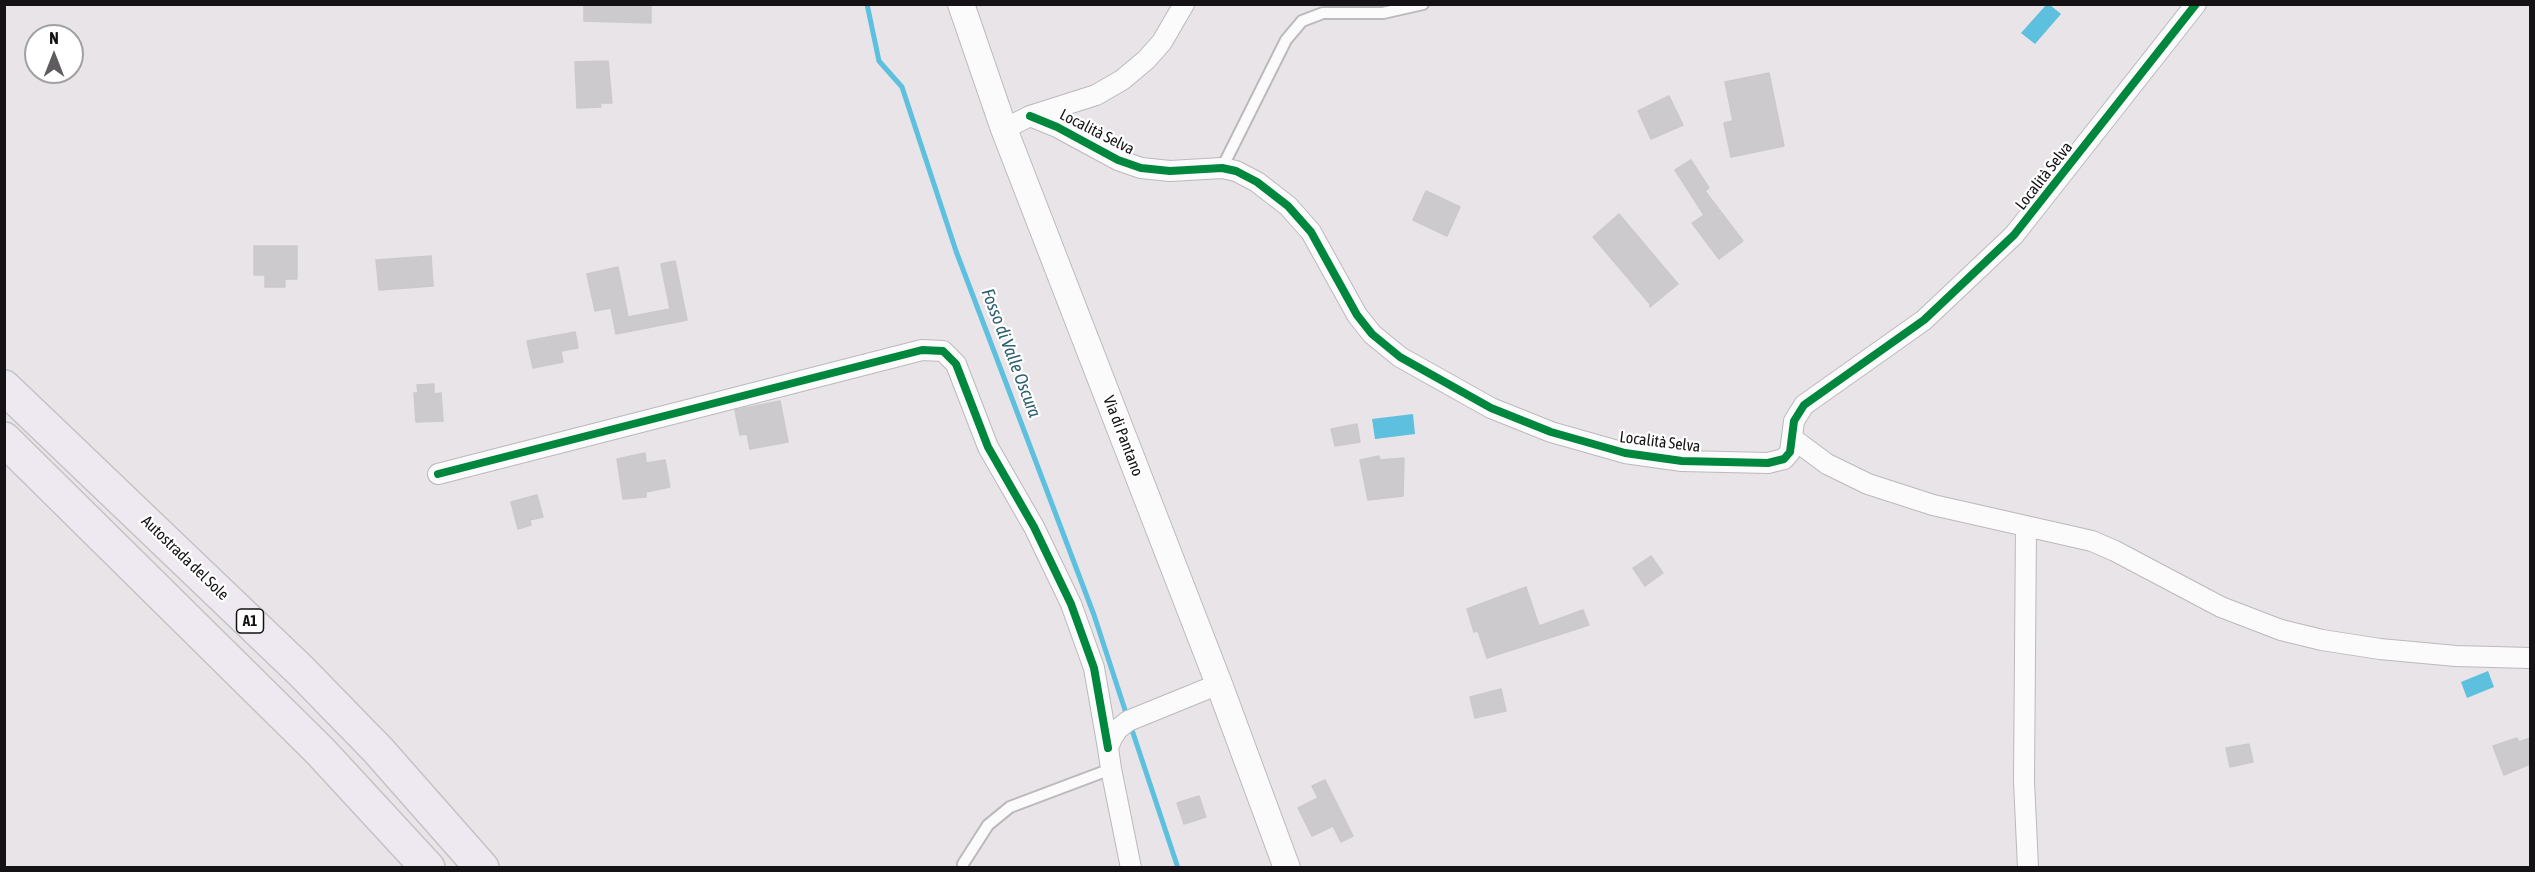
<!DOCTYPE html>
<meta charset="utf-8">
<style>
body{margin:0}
#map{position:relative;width:2535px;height:872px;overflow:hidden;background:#e8e4e8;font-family:"Asap Condensed",sans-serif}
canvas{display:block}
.frame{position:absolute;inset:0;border:6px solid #141214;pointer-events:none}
.north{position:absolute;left:24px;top:24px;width:60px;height:60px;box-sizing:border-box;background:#fff;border:2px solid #a1a0a1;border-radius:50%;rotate:0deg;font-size:16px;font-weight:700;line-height:24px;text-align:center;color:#141214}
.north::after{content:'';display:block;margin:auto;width:21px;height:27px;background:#5e5c5e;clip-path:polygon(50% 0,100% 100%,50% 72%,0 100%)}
</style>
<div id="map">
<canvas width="2535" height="872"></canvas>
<div class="frame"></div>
<div class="north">N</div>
</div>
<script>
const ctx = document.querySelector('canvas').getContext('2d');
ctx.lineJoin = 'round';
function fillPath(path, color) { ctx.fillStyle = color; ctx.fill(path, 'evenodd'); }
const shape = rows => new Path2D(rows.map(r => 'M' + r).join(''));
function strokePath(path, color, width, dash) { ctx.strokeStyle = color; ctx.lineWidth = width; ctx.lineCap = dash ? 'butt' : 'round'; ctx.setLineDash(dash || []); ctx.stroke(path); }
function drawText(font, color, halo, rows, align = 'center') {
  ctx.font = font + ' "Asap Condensed",sans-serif'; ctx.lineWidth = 4.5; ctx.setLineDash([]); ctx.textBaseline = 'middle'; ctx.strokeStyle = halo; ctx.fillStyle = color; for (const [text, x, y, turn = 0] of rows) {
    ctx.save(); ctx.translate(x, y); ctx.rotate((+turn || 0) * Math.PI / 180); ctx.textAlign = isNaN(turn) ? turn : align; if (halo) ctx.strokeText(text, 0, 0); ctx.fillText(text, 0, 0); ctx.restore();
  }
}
fillPath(shape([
 [2046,5,2050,5,2061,14,2035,44,2021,33],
 [1413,414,1415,434,1375,439,1372,419],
 [2488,671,2494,687,2467,698,2461,682]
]), '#5cc0de');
strokePath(shape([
 [867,4,879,61,902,87,956,251,1094,615,1127,716],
 [1130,724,1178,868]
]), '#5cc0de', 5);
const building = shape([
 [584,4,651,4,651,23,584,21,584,4],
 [608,61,612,103,600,103,601,107,577,108,575,62,608,61],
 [1769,73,1784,146,1731,157,1724,123,1733,121,1725,82,1769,73],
 [1669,96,1683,125,1651,139,1638,111,1669,96],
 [1691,160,1709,188,1705,191,1743,241,1719,259,1692,223,1704,215,1675,170,1691,160],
 [1426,191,1460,207,1447,236,1413,220,1426,191],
 [1619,214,1678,284,1650,307,1650,304,1593,237,1619,214],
 [254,246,297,246,297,279,285,279,285,287,265,287,265,275,254,275,254,246],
 [431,256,433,286,379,290,376,260,431,256],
 [675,261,687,320,616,334,611,308,595,311,587,274,618,267,628,317,670,309,661,264,675,261],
 [575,332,578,348,561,351,563,362,533,368,527,341,575,332],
 [434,384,434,394,441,393,443,421,416,422,414,393,418,393,417,385,434,384],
 [780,401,788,442,750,449,747,434,740,435,735,410,780,401],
 [1357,424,1360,442,1335,446,1331,429,1357,424],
 [645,453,646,463,665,460,670,487,646,492,646,497,623,499,617,459,645,453],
 [1379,456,1380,460,1404,458,1403,496,1368,500,1360,460,1379,456],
 [537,495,543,517,530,520,531,525,518,529,511,502,537,495],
 [1651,556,1663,573,1645,586,1633,568,1651,556],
 [1526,587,1539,626,1583,610,1589,625,1487,658,1478,631,1474,632,1467,609,1526,587],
 [1501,689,1506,711,1475,718,1470,697,1501,689],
 [2517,738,2519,742,2530,738,2530,764,2504,775,2493,746,2517,738],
 [2249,744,2253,762,2230,767,2226,748,2249,744],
 [1325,780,1353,836,1341,842,1333,826,1312,836,1298,808,1318,798,1312,786,1325,780],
 [1199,796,1206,817,1184,824,1177,803,1199,796]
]);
fillPath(building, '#cdcacd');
strokePath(building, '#ccc9cc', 1.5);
const service = shape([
 [1222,168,1286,40,1302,21,1323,13,1383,13,1423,4],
 [963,864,988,825,1010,807,1111,769]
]);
const minor = shape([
 [1030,116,1057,127,1118,160,1141,168,1170,171,1222,168,1236,171,1257,182,1288,206,1311,232,1357,315,1372,334,1400,357,1491,408,1551,432,1625,453,1682,461,1768,463,1784,459,1790,452,1794,421,1804,405,1924,320,2014,235,2196,4],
 [1004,129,1030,116,1096,95,1122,80,1146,60,1162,42,1184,4],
 [1792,438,1827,464,1868,484,1933,505,2092,541,2115,551,2221,607,2281,630,2322,640,2380,649,2456,656,2530,658],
 [438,474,922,350,943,351,956,364,988,447,1034,527,1071,604,1094,668,1108,748],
 [2026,526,2024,781,2028,868],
 [1131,868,1111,769,1108,748,1112,738,1118,729,1128,721,1219,684]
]);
const tertiary = shape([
 [961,4,1004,129,1219,684,1287,868]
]);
const motorway = shape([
 [4,387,301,671,378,750,482,868],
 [4,439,320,751,428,868]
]);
strokePath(service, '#bbb9bc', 14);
strokePath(minor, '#bbb9bc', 22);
strokePath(tertiary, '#bbb9bc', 28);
strokePath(motorway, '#c4c2c4', 36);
strokePath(service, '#fcfbfc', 10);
strokePath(minor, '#fcfbfc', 20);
strokePath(tertiary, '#fcfbfc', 26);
strokePath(motorway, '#eee9f1', 33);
strokePath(shape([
 [1030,116,1057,127,1118,160,1141,168,1170,171,1222,168,1236,171,1257,182,1288,206,1311,232,1357,315,1372,334,1400,357,1491,408,1551,432,1625,453,1682,461,1768,463,1784,459,1790,452,1794,421,1804,405,1924,320,2014,235,2196,4],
 [438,474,922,350,943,351,956,364,988,447,1034,527,1071,604,1094,668,1108,748]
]), '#00873e', 8);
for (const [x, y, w] of [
 [250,621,27]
]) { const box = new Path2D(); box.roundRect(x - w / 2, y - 12, w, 24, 4.5); ctx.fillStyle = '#fff'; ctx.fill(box); strokePath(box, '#141214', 1.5); }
drawText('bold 15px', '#141214', null, [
 ["A1",250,621]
]);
drawText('16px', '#141214', '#fff', [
 ["Località Selva",1097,132,27],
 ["Località Selva",2044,176,-52],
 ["Via di Pantano",1123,436,69],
 ["Località Selva",1660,442,7],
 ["Autostrada del Sole",185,558,44]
]);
drawText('italic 18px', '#2b5f71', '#fff', [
 ["Fosso di Valle Oscura",1011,353,69]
]);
</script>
